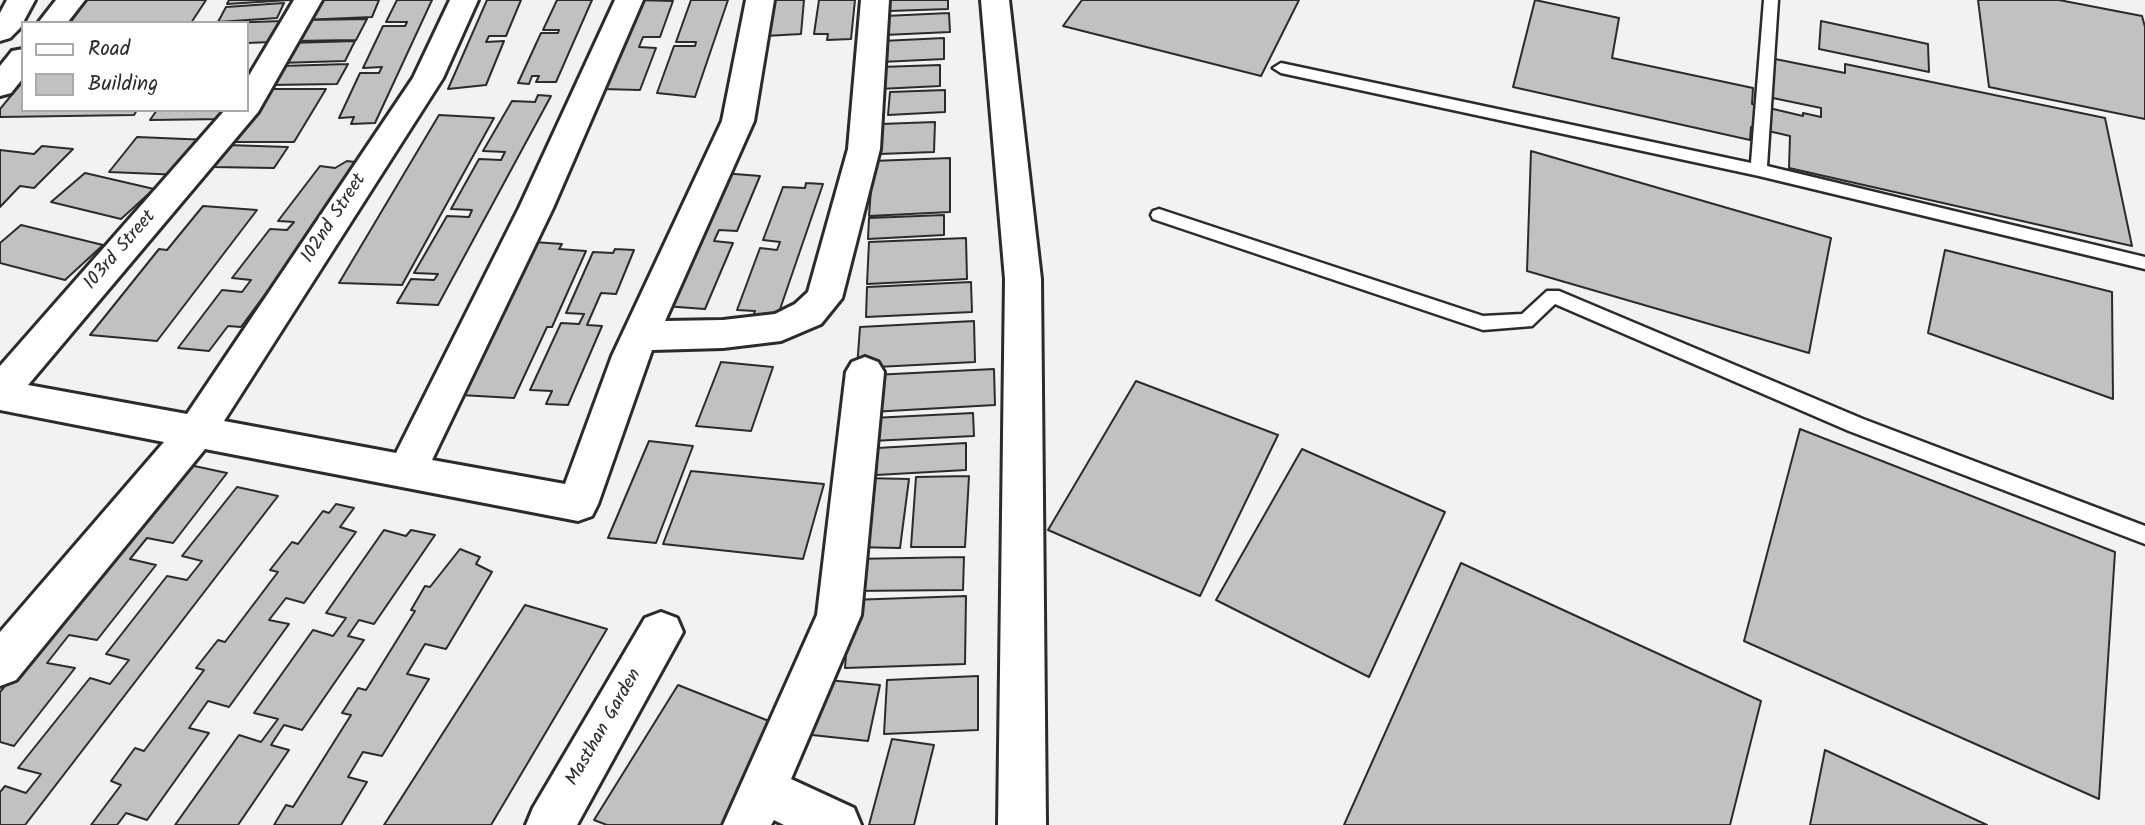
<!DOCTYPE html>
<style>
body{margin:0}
#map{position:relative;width:2145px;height:825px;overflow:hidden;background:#f2f2f2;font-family:Kalam,sans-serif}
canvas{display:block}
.legend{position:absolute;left:21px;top:21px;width:228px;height:91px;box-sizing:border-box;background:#fff;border:2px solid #aaa;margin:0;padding:9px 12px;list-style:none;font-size:21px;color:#2b2b2b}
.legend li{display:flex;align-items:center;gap:14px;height:35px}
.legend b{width:35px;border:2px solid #aaa}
</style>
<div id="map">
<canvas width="2145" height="825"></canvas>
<ul class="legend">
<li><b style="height:9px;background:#fff"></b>Road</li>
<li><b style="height:19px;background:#c1c1c1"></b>Building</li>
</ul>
</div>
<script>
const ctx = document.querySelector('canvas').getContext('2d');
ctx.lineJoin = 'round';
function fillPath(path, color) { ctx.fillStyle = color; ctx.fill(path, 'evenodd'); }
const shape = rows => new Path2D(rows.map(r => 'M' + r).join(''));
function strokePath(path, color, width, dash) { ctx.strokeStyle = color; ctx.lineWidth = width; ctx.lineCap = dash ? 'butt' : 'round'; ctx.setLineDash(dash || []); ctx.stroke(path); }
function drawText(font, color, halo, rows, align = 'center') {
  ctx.font = font + ' Kalam,sans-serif'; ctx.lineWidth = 5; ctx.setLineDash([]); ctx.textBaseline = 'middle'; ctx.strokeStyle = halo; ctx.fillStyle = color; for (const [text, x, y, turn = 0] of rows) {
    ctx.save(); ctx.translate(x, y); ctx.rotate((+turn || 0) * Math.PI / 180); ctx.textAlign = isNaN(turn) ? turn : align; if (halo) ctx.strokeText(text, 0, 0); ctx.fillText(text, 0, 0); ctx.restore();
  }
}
const building = shape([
 [87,0,206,0,191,23,70,23,87,0],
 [229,0,290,0,227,4,229,0],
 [312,0,379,0,372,17,302,20,312,0],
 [397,0,432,0,375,123,351,124,354,117,339,118,360,73,379,73,382,67,363,68,383,26,405,26,407,22,386,22,397,0],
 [487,0,521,0,506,36,489,36,486,42,504,41,486,85,448,89,487,0],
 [557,0,592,0,556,82,536,82,539,76,532,76,529,84,518,83,541,33,558,33,559,30,543,30,557,0],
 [636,0,673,1,660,37,643,37,639,47,656,48,640,90,601,89,636,0],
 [691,0,728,0,695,97,657,93,674,46,695,46,696,42,676,42,691,0],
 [770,0,804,0,801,34,765,36,770,0],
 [819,0,855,0,851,39,827,40,828,34,814,34,819,0],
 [889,0,948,0,948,9,889,11,889,0],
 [1082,0,1299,0,1261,76,1063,26,1082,0],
 [1535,0,1619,18,1612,58,1753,88,1752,104,1803,116,1803,113,1821,117,1821,108,1768,97,1770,58,1845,73,1845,64,2105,118,2132,246,1789,168,1790,136,1751,127,1750,140,1513,87,1535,0],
 [1978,0,2059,0,2142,16,2145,27,2145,119,1989,87,1978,0],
 [284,3,277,18,218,22,226,7,284,3],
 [949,13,950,32,884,35,885,16,949,13],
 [367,19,356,40,293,41,304,20,367,19],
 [283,21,271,42,247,43,247,23,223,23,283,21],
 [1821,21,1928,44,1929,72,1819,49,1821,21],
 [944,38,944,59,881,62,882,41,944,38],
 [355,41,345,61,279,63,290,43,355,41],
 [348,64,337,84,269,85,281,66,348,64],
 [940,65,940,86,879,89,880,67,940,65],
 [23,81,23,110,137,110,134,115,0,117,0,109,23,81],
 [264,89,326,89,294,142,229,142,264,89],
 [945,90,945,112,888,115,890,92,945,90],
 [538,95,551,96,438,305,397,303,411,279,434,280,438,274,414,273,447,216,469,217,472,210,451,209,479,159,501,160,505,152,483,151,512,101,535,102,538,95],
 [157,110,229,110,224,119,150,120,157,110],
 [439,115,494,118,402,285,339,283,439,115],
 [935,122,934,152,879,154,881,124,935,122],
 [137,137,209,140,182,175,109,172,137,137],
 [227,145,288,147,274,168,212,167,227,145],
 [42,146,73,149,34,188,20,186,0,207,0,150,34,154,42,146],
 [1531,151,1831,238,1809,353,1527,271,1531,151],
 [950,158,950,212,869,216,873,161,950,158],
 [347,161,362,163,241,327,228,326,209,351,178,348,222,290,242,292,251,280,232,278,270,229,287,230,294,222,278,221,320,166,335,168,347,161],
 [85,173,154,189,121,219,51,202,85,173],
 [722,173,760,176,737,231,719,230,714,241,733,243,705,309,664,306,722,173],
 [806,183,823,184,777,318,753,316,755,311,737,310,760,248,777,250,780,242,763,240,783,187,805,188,806,183],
 [203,206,257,210,157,341,90,335,159,249,167,250,203,206],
 [944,215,944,235,868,239,869,218,944,215],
 [21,225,103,245,65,280,0,263,0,243,21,225],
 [966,238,967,279,867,284,869,242,966,238],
 [534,242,562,244,559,249,586,251,552,327,547,327,514,398,460,395,534,242],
 [615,249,634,250,616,294,601,293,587,325,602,326,568,405,546,404,552,391,530,390,561,323,579,324,584,314,566,313,593,252,613,253,615,249],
 [1945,250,2112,292,2113,399,1928,333,1945,250],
 [971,282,972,312,866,317,867,287,971,282],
 [974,321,975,362,857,368,860,327,974,321],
 [721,362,773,367,751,431,696,426,721,362],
 [994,369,995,405,871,412,873,375,994,369],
 [1136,381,1278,435,1200,596,1048,530,1136,381],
 [973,413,974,436,871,441,872,418,973,413],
 [1800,429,2115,552,2099,799,1744,641,1800,429],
 [649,441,693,446,656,543,608,538,649,441],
 [966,443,966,470,876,475,877,448,966,443],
 [1302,449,1445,512,1369,677,1216,600,1302,449],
 [185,464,227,473,173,543,147,538,130,559,156,565,97,640,69,635,47,663,75,668,14,746,0,742,0,692,185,464],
 [691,471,824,484,803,559,663,544,691,471],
 [969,476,965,547,911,547,916,477,969,476],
 [863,478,909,479,900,548,853,547,863,478],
 [237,487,278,496,25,825,0,825,0,792,5,786,26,793,41,774,18,768,90,678,110,684,129,660,106,654,167,576,187,580,202,561,182,556,237,487],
 [336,504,354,508,340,527,356,532,304,603,286,598,269,620,289,624,229,707,208,701,189,728,209,733,147,820,126,813,117,825,91,825,121,785,111,781,135,748,144,751,204,670,196,668,218,640,225,642,278,572,270,570,292,542,298,544,323,511,329,513,336,504],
 [384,530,406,536,411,530,435,535,374,624,359,620,348,636,364,640,302,730,284,725,271,745,289,750,238,825,175,825,239,735,261,742,278,719,254,713,313,630,333,636,346,618,326,613,384,530],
 [460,549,480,557,476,564,492,572,446,649,425,644,407,674,429,679,382,756,363,752,348,777,367,782,341,825,274,825,286,805,293,807,351,715,342,713,358,688,366,690,415,611,411,610,425,586,430,587,460,549],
 [964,557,963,590,848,591,852,559,964,557],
 [1461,563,1761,701,1730,825,1344,825,1461,563],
 [966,596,965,664,845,668,850,600,966,596],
 [525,605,607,629,491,825,384,825,525,605],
 [978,676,978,730,884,734,887,680,978,676],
 [817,679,880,685,868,741,803,734,817,679],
 [678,685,779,725,724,825,607,825,594,820,678,685],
 [892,739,934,745,914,825,869,825,892,739],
 [1825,750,1987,825,1810,825,1825,750]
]);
fillPath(building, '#c1c1c1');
strokePath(building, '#2b2b2b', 2);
const service = shape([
 [1764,0,1778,0,1767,166,2145,257,2145,269,1759,176,1281,73,1273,68,1281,63,1751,163,1764,0],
 [1159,209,1483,316,1522,314,1547,291,1559,291,1863,419,2145,526,2145,544,1849,431,1555,304,1532,326,1483,330,1153,219,1151,215,1153,211,1159,209]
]);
const minor = shape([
 [294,0,322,0,258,112,28,385,187,414,413,78,450,0,478,0,443,78,224,421,396,453,519,208,615,0,643,0,553,208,432,460,565,484,612,356,722,121,746,0,774,0,754,121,665,321,723,320,775,314,795,304,808,292,848,149,861,0,889,0,880,149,842,298,821,324,781,341,723,348,652,350,598,504,592,516,578,521,205,449,16,680,0,686,0,632,164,442,0,410,0,366,225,110,247,110,247,79,294,0],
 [981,0,1009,0,1041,279,1046,825,998,825,1005,279,981,0],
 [865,357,878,362,884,372,861,615,791,779,854,808,861,825,784,825,774,820,771,825,723,825,817,615,846,372,852,362,865,357],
 [661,612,677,618,683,632,577,825,526,825,533,808,645,618,661,612]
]);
const secondary = shape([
 [7,0,35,0,20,28,10,38,0,41,0,13,7,0],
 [56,0,85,0,67,23,38,23,56,0],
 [23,49,23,78,11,93,0,96,0,66,12,51,23,49]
]);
strokePath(service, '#2b2b2b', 5);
strokePath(minor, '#2b2b2b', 6);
strokePath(secondary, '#2b2b2b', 6);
fillPath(service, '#fff');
fillPath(minor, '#fff');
fillPath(secondary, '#fff');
drawText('19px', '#2b2b2b', '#fff', [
 ["102nd Street",335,219,-57],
 ["103rd Street",121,251,-49],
 ["Masthan Garden",605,728,-60]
]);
</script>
